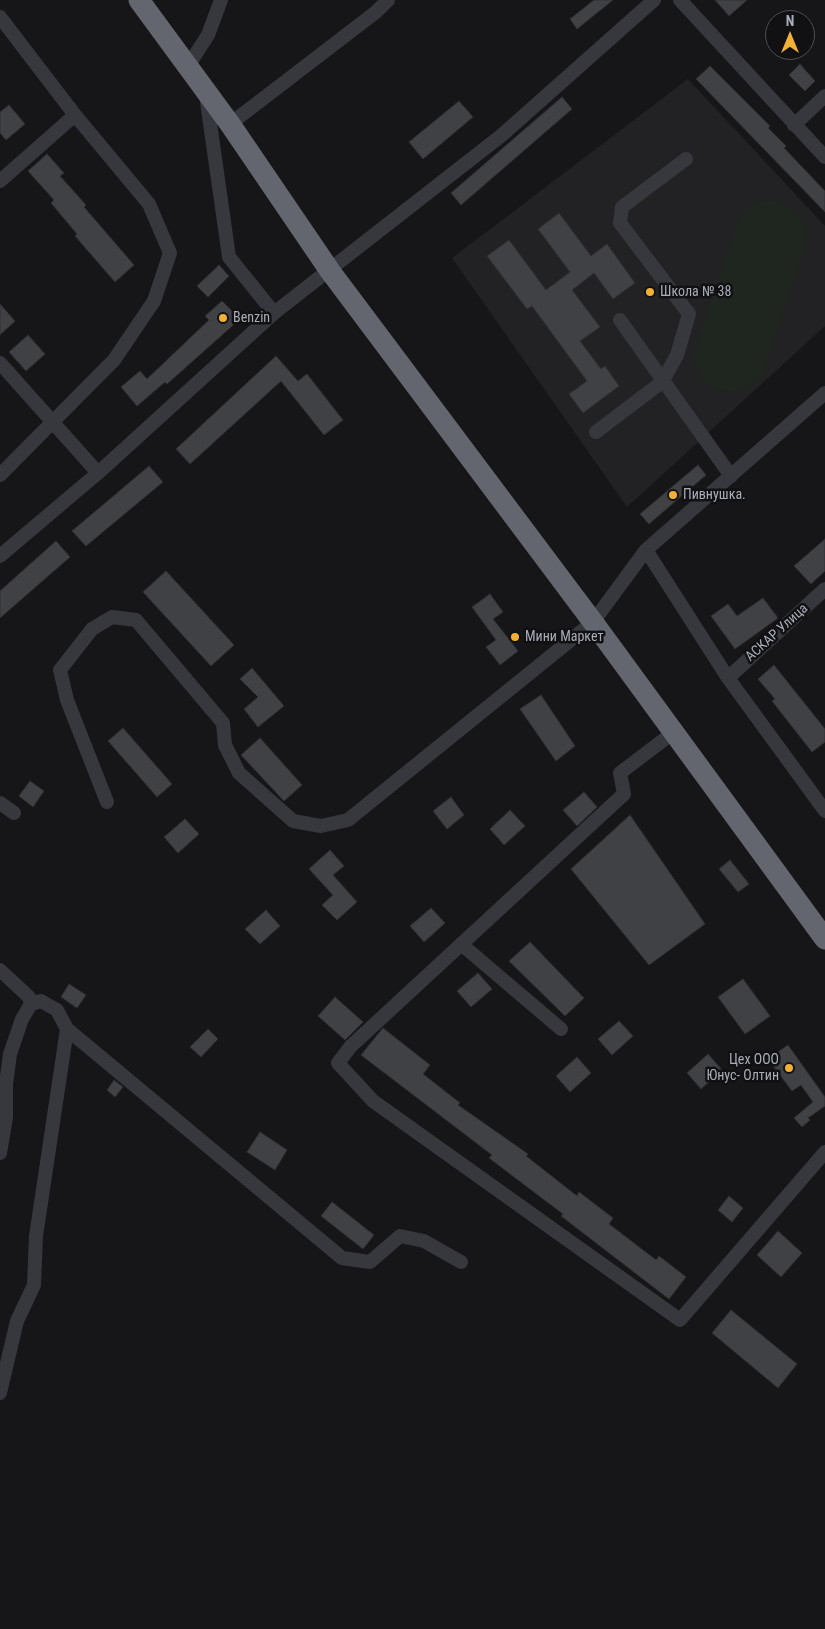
<!DOCTYPE html>
<meta charset="utf-8">
<style>
body{margin:0}
#map{position:relative;width:825px;height:1629px;overflow:hidden;background:#161618;font-family:"Roboto Condensed",sans-serif}
canvas{display:block}
.north{position:absolute;left:765px;top:10px;width:50px;height:50px;box-sizing:border-box;background:#111113;border:1px solid #4d4f55;border-radius:50%;rotate:0deg;font-size:14px;font-weight:700;line-height:20px;text-align:center;color:#a8adb8}
.north::after{content:'';display:block;margin:auto;width:18px;height:22px;background:#f2b134;clip-path:polygon(50% 0,100% 100%,50% 72%,0 100%)}
</style>
<div id="map">
<canvas width="825" height="1629"></canvas>
<div class="north">N</div>
</div>
<script>
const ctx = document.querySelector('canvas').getContext('2d');
ctx.lineJoin = 'round';
function fillPath(path, color) { ctx.fillStyle = color; ctx.fill(path, 'evenodd'); }
const shape = rows => new Path2D(rows.map(r => 'M' + r).join(''));
function strokePath(path, color, width, dash) { ctx.strokeStyle = color; ctx.lineWidth = width; ctx.lineCap = dash ? 'butt' : 'round'; ctx.setLineDash(dash || []); ctx.stroke(path); }
function drawText(font, color, halo, rows, align = 'center') {
  ctx.font = font + ' "Roboto Condensed",sans-serif'; ctx.lineWidth = 5; ctx.setLineDash([]); ctx.textBaseline = 'middle'; ctx.strokeStyle = halo; ctx.fillStyle = color; for (const [text, x, y, turn = 0] of rows) {
    ctx.save(); ctx.translate(x, y); ctx.rotate((+turn || 0) * Math.PI / 180); ctx.textAlign = isNaN(turn) ? turn : align; if (halo) ctx.strokeText(text, 0, 0); ctx.fillText(text, 0, 0); ctx.restore();
  }
}
fillPath(shape([
 [688,79,825,226,825,326,627,507,452,258]
]), '#222225');
fillPath(shape([
 [770,200,782,202,792,207,801,216,806,227,807,238,761,376,753,385,742,390,730,392,719,390,708,385,700,376,695,365,694,354,740,216,748,207,758,202]
]), '#1e261f');
const building = shape([
 [594,0,613,0,577,29,570,19,594,0],
 [715,0,747,0,729,16,715,0],
 [800,64,815,81,805,91,789,75,800,64],
 [710,66,770,126,768,128,786,146,784,148,825,191,825,212,696,79,710,66],
 [562,97,572,109,461,205,451,193,562,97],
 [459,101,473,117,423,159,409,142,459,101],
 [9,105,25,124,6,140,0,133,0,112,9,105],
 [47,154,64,173,60,176,86,205,84,207,134,265,115,282,75,236,77,234,51,203,54,200,28,171,47,154],
 [559,213,591,256,607,244,635,283,613,299,594,273,572,290,600,327,580,341,601,369,605,366,619,386,583,413,569,394,587,381,532,306,527,309,487,256,509,240,546,290,570,272,538,229,559,213],
 [219,265,229,276,208,297,197,286,219,265],
 [222,301,240,319,167,384,165,382,137,406,121,387,140,371,147,379,209,320,205,316,222,301],
 [0,304,15,321,0,335,0,304],
 [28,335,45,354,26,371,9,352,28,335],
 [276,356,298,381,307,374,343,420,324,435,281,381,190,464,176,449,276,356],
 [698,465,706,475,649,524,640,514,698,465],
 [149,466,163,482,86,546,72,531,149,466],
 [825,539,825,571,811,584,794,566,825,539],
 [56,541,70,557,0,618,0,591,56,541],
 [166,571,234,645,211,666,143,592,166,571],
 [490,594,503,612,493,619,518,651,500,665,486,647,496,640,472,607,490,594],
 [763,598,778,618,735,649,711,616,728,604,737,616,763,598],
 [774,665,825,729,825,742,812,752,772,701,775,699,758,679,774,665],
 [252,668,284,706,258,727,244,709,258,697,240,679,252,668],
 [541,695,575,746,556,761,520,709,541,695],
 [123,728,172,784,157,797,108,741,123,728],
 [260,738,302,785,284,801,241,755,260,738],
 [30,781,44,791,33,807,19,796,30,781],
 [584,792,597,807,577,826,563,810,584,792],
 [451,797,464,815,447,829,433,811,451,797],
 [510,810,525,826,504,845,490,829,510,810],
 [630,815,705,924,649,965,571,869,630,815],
 [185,819,199,834,178,853,164,837,185,819],
 [330,850,344,866,333,875,357,902,337,920,322,905,333,895,309,869,330,850],
 [730,860,749,884,738,892,719,869,730,860],
 [431,908,445,923,424,942,410,926,431,908],
 [266,910,280,926,260,944,245,929,266,910],
 [530,942,584,998,565,1016,509,961,530,942],
 [478,973,492,989,471,1007,457,991,478,973],
 [743,979,770,1016,745,1034,718,997,743,979],
 [69,984,86,995,77,1008,61,997,69,984],
 [335,997,363,1022,345,1040,318,1016,335,997],
 [619,1021,633,1036,612,1055,598,1039,619,1021],
 [383,1028,430,1065,423,1074,460,1103,458,1105,528,1154,526,1156,577,1196,579,1192,613,1218,609,1224,656,1260,659,1256,686,1277,669,1299,561,1216,563,1214,489,1158,492,1155,361,1055,383,1028],
 [208,1029,218,1039,201,1057,190,1047,208,1029],
 [788,1045,825,1097,825,1106,808,1118,810,1120,802,1127,794,1118,813,1102,801,1085,792,1091,768,1059,788,1045],
 [708,1054,722,1070,701,1089,687,1073,708,1054],
 [577,1057,591,1073,570,1092,556,1076,577,1057],
 [114,1080,123,1087,115,1097,107,1090,114,1080],
 [260,1132,287,1150,275,1170,247,1152,260,1132],
 [729,1196,743,1208,732,1222,718,1210,729,1196],
 [332,1202,374,1235,363,1249,321,1216,332,1202],
 [778,1231,802,1253,781,1277,757,1255,778,1231],
 [731,1310,797,1364,778,1388,712,1333,731,1310]
]);
fillPath(building, '#404145');
strokePath(building, '#303034', 1);
strokePath(shape([
 [680,0,825,157],
 [0,17,75,115,149,204,170,253,154,301,114,360,0,475],
 [188,66,208,35,221,0],
 [206,95,229,257,274,313],
 [230,124,376,12,388,0],
 [794,125,825,96],
 [0,181,75,115],
 [620,320,731,476],
 [0,363,98,473],
 [596,432,662,382,677,355,689,314,620,223,622,207,686,159],
 [646,550,728,678,825,811],
 [0,556,98,473,274,313,502,135,654,0],
 [728,678,825,589],
 [674,732,620,773,624,794,351,1046,338,1063,373,1101,680,1320,825,1152],
 [107,802,67,700,60,670,92,629,112,617,136,620,223,723,225,745,239,773,293,821,321,826,348,820,593,622,646,550,825,393],
 [0,803,14,813],
 [461,944,561,1029],
 [0,970,29,997,31,1004,22,1019,10,1054,6,1084,6,1118,0,1153],
 [67,1029,342,1258,370,1262,400,1236,424,1241,461,1262],
 [0,1393,17,1321,34,1285,36,1236,67,1029,57,1010,41,1001,31,1004]
]), '#37383d', 14);
strokePath(shape([
 [139,0,230,124,330,271,593,622,825,939]
]), '#63666e', 21);
for (const [x, y, r, color] of [
 [650,292,5,"#f2b134"],
 [223,318,5,"#f2b134"],
 [673,495,5,"#f2b134"],
 [515,637,5,"#f2b134"],
 [789,1068,5,"#f2b134"]
]) { const dot = new Path2D(); dot.arc(x, y, r, 0, 2 * Math.PI); ctx.fillStyle = color; ctx.fill(dot); strokePath(dot, '#111113', 2); }
drawText('14px', '#a8adb8', '#111113', [
 ["Школа № 38",660,292],
 ["Benzin",233,318],
 ["Пивнушка.",683,495],
 ["Мини Маркет",525,637],
 ["Цех ООО",779,1060,"right"],
 ["Юнус- Олтин",779,1076,"right"]
], 'left');
drawText('14px', '#a8adb8', '#111113', [
 ["АСКАР Улица",777,633,-42]
]);
</script>
